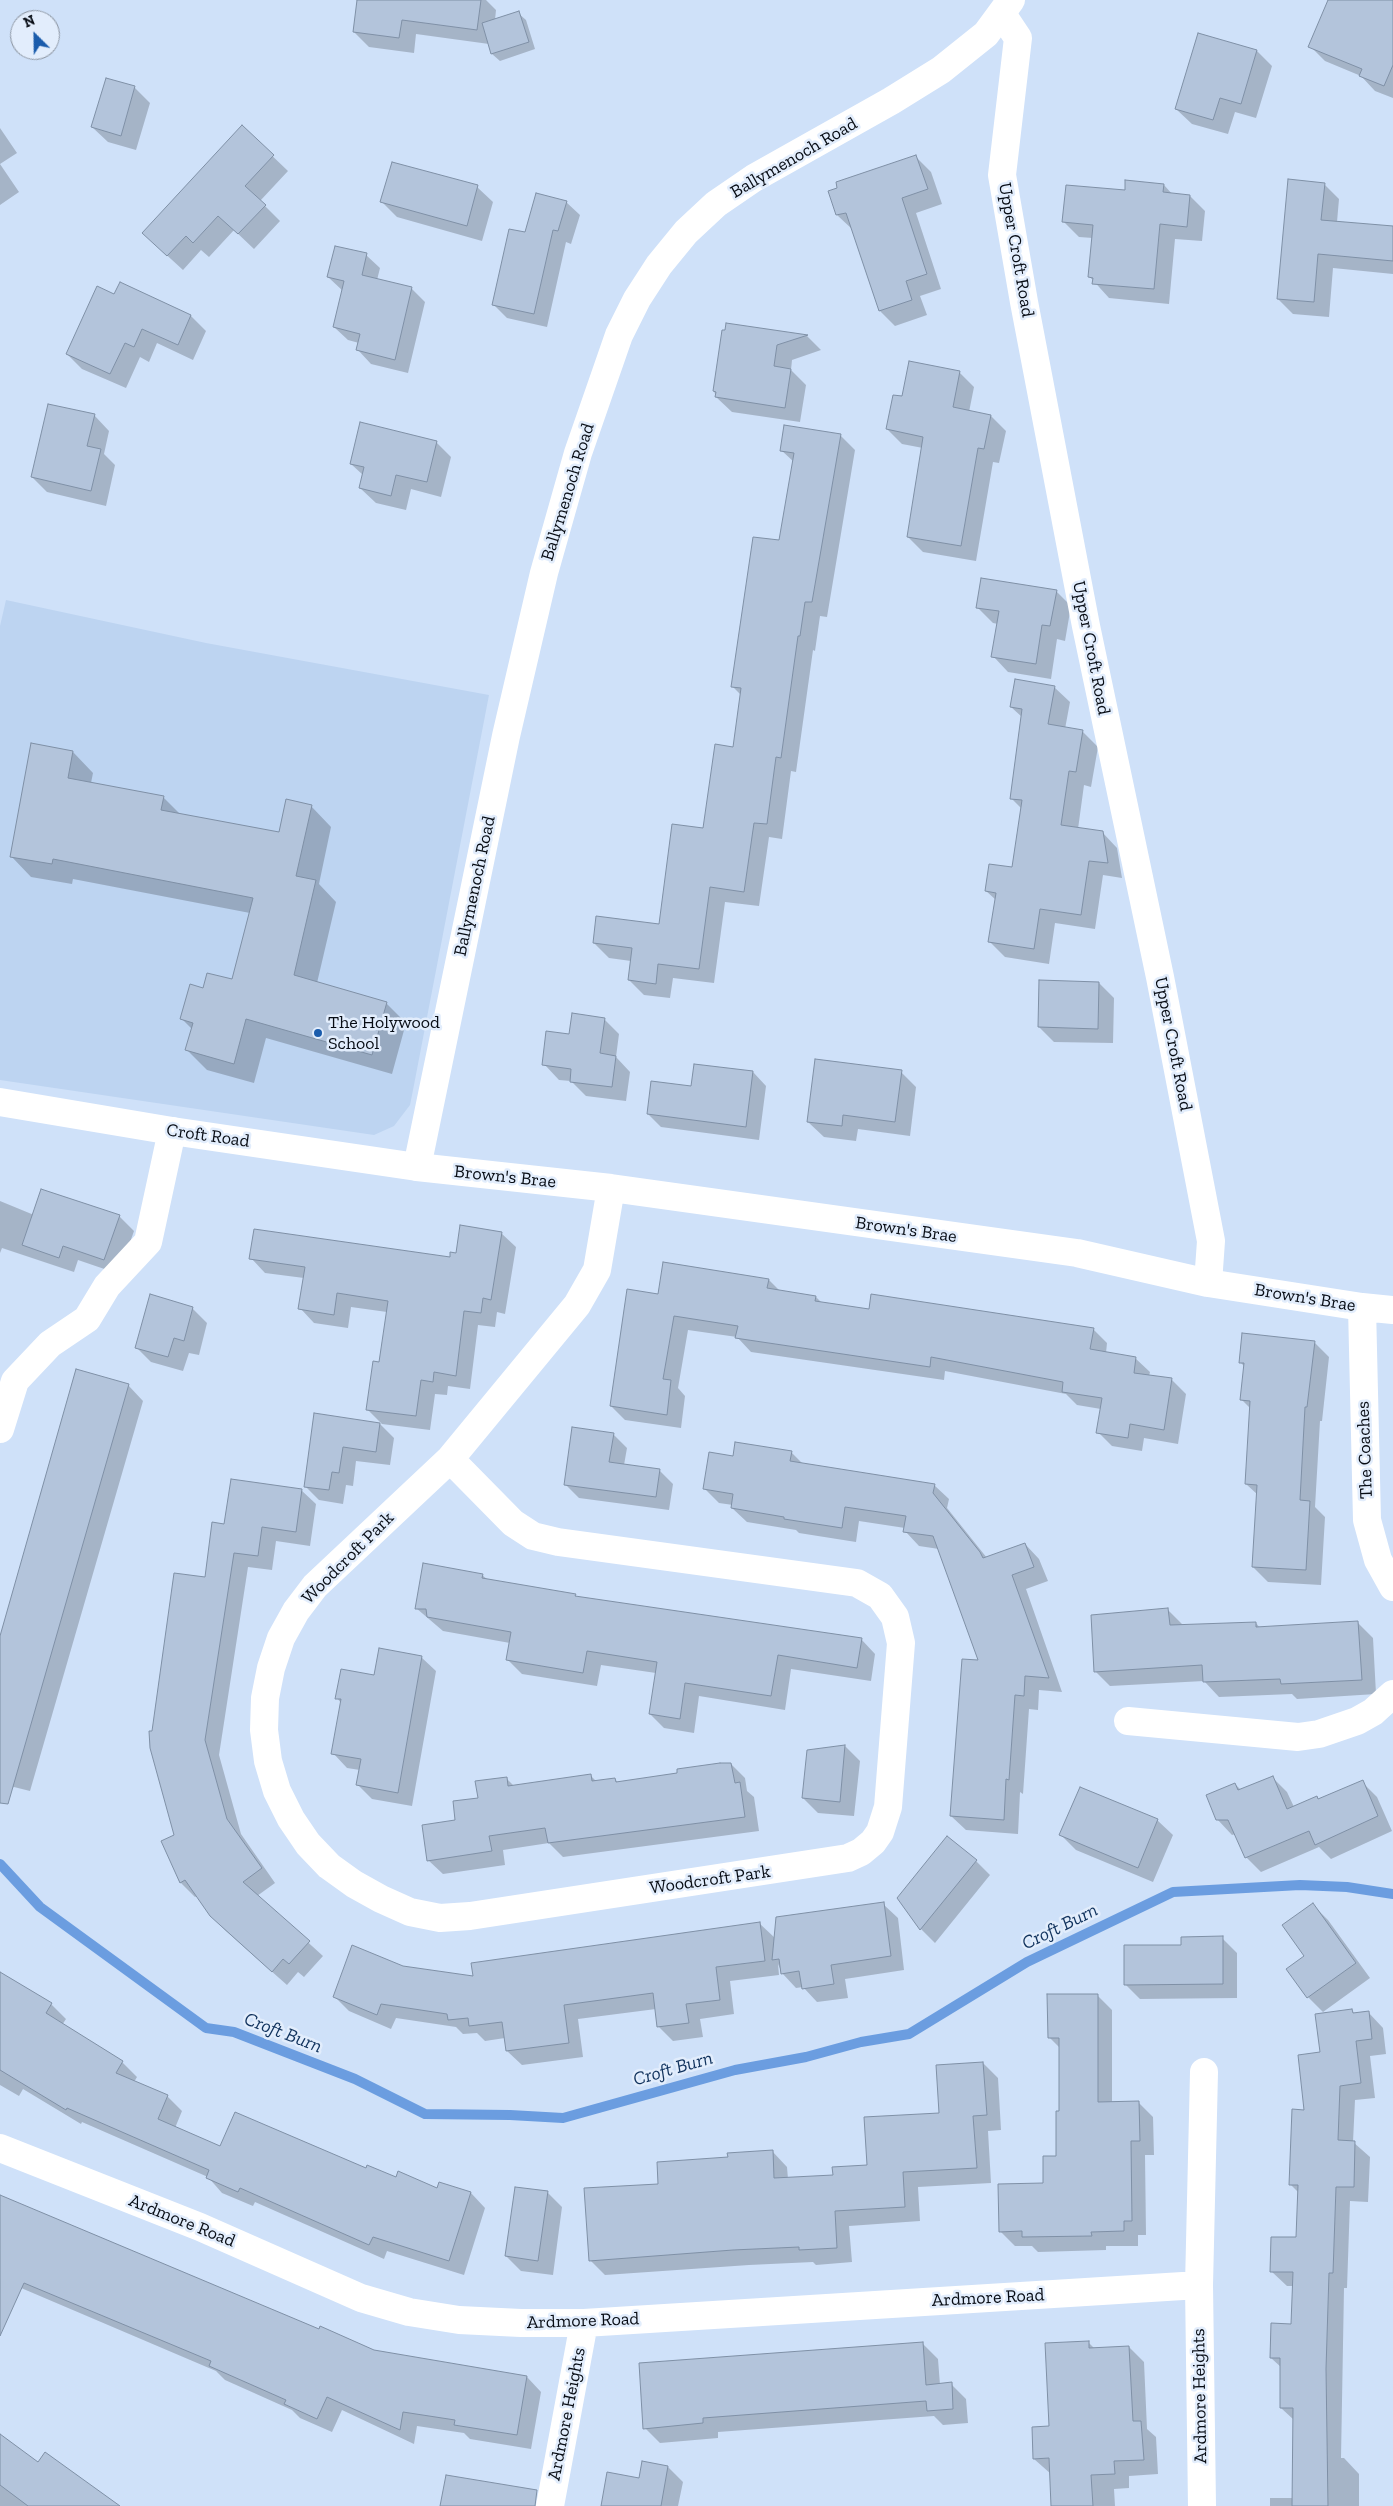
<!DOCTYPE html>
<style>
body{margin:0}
#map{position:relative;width:1393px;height:2506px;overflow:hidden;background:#cfe1f9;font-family:"Zilla Slab",serif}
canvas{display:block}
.north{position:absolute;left:10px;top:10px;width:50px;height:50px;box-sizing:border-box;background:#e2edfc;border:1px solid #8a939f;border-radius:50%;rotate:337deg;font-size:14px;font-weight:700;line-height:20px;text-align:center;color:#070c14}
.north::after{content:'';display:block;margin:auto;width:18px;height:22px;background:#1a5cac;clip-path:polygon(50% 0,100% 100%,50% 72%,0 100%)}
</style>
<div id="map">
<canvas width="1393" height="2506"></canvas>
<div class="north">N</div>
</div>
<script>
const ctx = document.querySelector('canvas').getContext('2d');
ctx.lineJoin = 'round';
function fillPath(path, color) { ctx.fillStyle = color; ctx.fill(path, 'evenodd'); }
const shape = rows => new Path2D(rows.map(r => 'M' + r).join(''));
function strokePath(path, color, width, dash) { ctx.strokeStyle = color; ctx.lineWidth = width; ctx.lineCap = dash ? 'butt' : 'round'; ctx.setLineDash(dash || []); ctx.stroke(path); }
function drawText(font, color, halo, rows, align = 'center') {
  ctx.font = font + ' "Zilla Slab",serif'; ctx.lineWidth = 5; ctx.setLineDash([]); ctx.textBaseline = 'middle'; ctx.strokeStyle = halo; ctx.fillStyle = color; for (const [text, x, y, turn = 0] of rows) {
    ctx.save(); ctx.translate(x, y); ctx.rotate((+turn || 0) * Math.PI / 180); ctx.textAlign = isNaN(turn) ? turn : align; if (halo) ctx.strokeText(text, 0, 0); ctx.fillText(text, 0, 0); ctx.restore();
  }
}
fillPath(shape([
 [6,600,206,643,489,695,413,1090,410,1105,394,1126,374,1135,0,1080,0,626]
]), '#bdd4f1');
fillPath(shape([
 [358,0,486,0,496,10,495,20,518,13,526,20,535,49,500,61,492,54,489,44,416,34,414,53,369,47,354,32],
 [1341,0,1393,0,1393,98,1375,91,1361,76,1325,61,1310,46],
 [1257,51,1272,66,1256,118,1235,112,1228,134,1192,124,1176,109],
 [107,79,135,88,150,103,136,150,108,142,92,127],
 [242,127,288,171,260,201,280,221,254,249,234,230,209,257,201,250,183,270,159,248],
 [0,128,17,153,0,164],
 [916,157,931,172,942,204,916,213,941,289,920,296,927,315,895,326,880,311,853,230,837,215],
 [0,164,19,192,0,205],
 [1324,184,1339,199,1337,222,1393,227,1393,274,1333,268,1329,317,1293,314,1278,299],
 [1164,185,1173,195,1190,196,1205,211,1202,241,1175,239,1169,304,1109,298,1090,277,1093,238,1079,237,1064,222,1126,192],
 [477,187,493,202,482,241,397,217,382,202],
 [566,202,580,215,571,244,566,242,547,327,507,318,494,305,526,234],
 [366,255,380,268,377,280,412,289,425,302,408,373,371,364,358,350,359,343,348,340,334,327,343,291,328,277],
 [120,284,191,316,206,331,193,360,157,343,149,362,140,357,126,388,82,369,67,354,115,296],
 [728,324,807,336,821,350,792,360,791,370,806,385,800,422,732,412,716,397,714,391],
 [959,372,974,387,969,412,991,416,1006,431,999,463,993,462,976,561,923,552,908,537,923,448,902,444,887,429,903,398],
 [94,415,109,431,104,454,115,465,106,506,47,492,32,477],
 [840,435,855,450,827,617,820,616,815,651,813,650,796,772,791,771,782,839,769,837,759,906,725,902,714,983,673,978,670,998,644,995,629,980,631,961,609,958,594,943,660,925,704,829,735,748,741,695,733,687,781,542,794,462,781,450],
 [436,442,451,457,441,497,411,489,406,510,376,503,360,488,363,475,351,464],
 [1056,591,1071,606,1065,641,1057,639,1051,679,1008,672,993,656,998,624,993,623,978,608],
 [1054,687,1070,702,1065,729,1083,732,1098,747,1091,787,1084,785,1078,829,1102,832,1117,848,1122,878,1103,875,1095,929,1055,923,1049,964,1005,957,990,942,996,900,986,891,1013,869,1022,809,1011,798,1022,717,1011,707],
 [73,752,93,773,91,783,163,797,181,815,280,833,311,806,331,827,319,884,336,902,317,983,386,1003,406,1023,392,1074,266,1038,254,1083,207,1070,187,1050,192,1029,182,1019,203,990,233,981,250,913,73,879,72,884,31,877,11,856],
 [1099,983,1114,998,1113,1043,1054,1042,1039,1027],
 [604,1019,619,1034,616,1057,630,1072,626,1101,586,1096,571,1081,559,1080,544,1064,571,1036],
 [753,1072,766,1086,759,1140,661,1127,648,1114,692,1088],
 [901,1072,916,1087,910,1136,858,1129,856,1141,824,1137,808,1122],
 [0,1201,34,1215,119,1216,134,1231,119,1274,78,1260,74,1272,2,1248,0,1253],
 [501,1233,516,1247,505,1314,497,1312,495,1327,478,1325,470,1389,448,1386,447,1395,435,1394,430,1430,382,1424,367,1409,380,1363,387,1312,351,1307,348,1328,314,1323,300,1308,304,1278,265,1273,251,1258,451,1259],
 [769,1280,780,1291,816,1297,822,1303,870,1311,1093,1329,1107,1343,1106,1353,1135,1358,1150,1372,1149,1376,1172,1380,1186,1394,1178,1444,1144,1438,1142,1451,1112,1446,1098,1432,1101,1409,1077,1405,1066,1394,945,1371,944,1380,751,1352,737,1337,688,1330,678,1388,685,1396,681,1428,625,1420,611,1406,659,1295],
 [192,1308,207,1323,199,1355,189,1353,183,1371,151,1362,136,1347],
 [1314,1342,1329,1357,1322,1421,1320,1421,1315,1507,1325,1517,1321,1585,1268,1582,1253,1567,1258,1495,1246,1484,1251,1409,1241,1399,1245,1367,1240,1362],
 [128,1385,143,1401,30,1791,14,1787,0,1794,0,1641],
 [315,1415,380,1424,394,1438,390,1465,356,1461,353,1486,346,1485,343,1504,319,1500,305,1486],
 [613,1434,627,1448,624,1465,659,1470,673,1484,669,1510,579,1498,565,1484],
 [791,1452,804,1465,934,1485,949,1499,947,1508,987,1558,1025,1544,1039,1559,1048,1581,1026,1589,1062,1692,1039,1690,1038,1710,1029,1709,1023,1794,1020,1792,1018,1834,966,1830,951,1816,979,1661,939,1549,919,1546,905,1531,905,1528,859,1521,856,1542,799,1533,796,1530,747,1522,732,1508,733,1505,719,1503,705,1489,734,1457],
 [301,1490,316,1504,310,1546,276,1541,272,1570,248,1567,219,1755,241,1834,275,1883,257,1896,323,1956,304,1977,298,1972,287,1985,226,1931,211,1916,197,1896,195,1897,181,1883,163,1841,175,1836,153,1732,226,1526],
 [482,1575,488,1580,575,1595,578,1598,861,1639,875,1654,871,1681,791,1669,785,1710,699,1696,694,1733,664,1728,650,1714,656,1673,601,1665,597,1686,522,1674,508,1660,510,1643,443,1631,416,1608],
 [1168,1610,1183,1625,1256,1623,1260,1628,1358,1623,1373,1638,1376,1694,1297,1699,1292,1694,1219,1697,1204,1681,1110,1686,1095,1671],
 [421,1657,436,1671,412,1806,372,1799,358,1785,360,1770,347,1768,333,1753,341,1703,337,1698,375,1676],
 [845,1746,860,1761,854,1816,818,1813,803,1798],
 [731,1764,745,1778,747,1791,754,1797,759,1831,563,1857,549,1843,503,1850,505,1865,443,1874,428,1860,457,1821,479,1799,506,1778,515,1787,591,1776,597,1782,615,1779,618,1783],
 [1272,1777,1287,1792,1294,1807,1316,1797,1319,1800,1362,1782,1377,1797,1392,1831,1331,1859,1319,1847,1261,1872,1246,1857,1236,1834,1232,1835,1217,1819,1235,1784,1241,1790],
 [1157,1820,1173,1835,1153,1882,1076,1850,1061,1835],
 [976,1861,990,1875,935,1943,921,1929,899,1898],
 [883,1904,898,1918,904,1970,845,1979,848,1998,817,2002,803,1987,796,1988,782,1973,778,1964,779,1975,730,1981,734,2014,700,2019,703,2037,673,2041,658,2026,656,2009,578,2019,583,2057,522,2065,507,2051,505,2038,485,2041,477,2033,463,2034,456,2027,396,2018,391,2029,349,2011,334,1996,402,1967,474,1977,759,1923,775,1938],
 [1313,1905,1328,1920,1370,1978,1323,2012,1308,1997,1306,1956],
 [1222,1938,1237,1953,1237,1998,1140,1999,1125,1984,1182,1946],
 [7,1977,51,2004,66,2019,62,2025,122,2062,137,2077,134,2082,167,2096,182,2111,175,2128,221,2147,366,2169,438,2190,440,2184,471,2193,485,2208,464,2275,387,2251,384,2259,255,2202,253,2206,222,2193,208,2177,82,2122,81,2124,23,2089,19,2096,0,2085,0,1988],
 [1097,1995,1112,2010,1112,2103,1138,2102,1153,2117,1154,2155,1145,2155,1146,2235,1138,2235,1138,2246,1106,2246,1106,2250,1038,2252,1032,2246,1015,2246,1000,2231,1044,2184,1058,2157,1061,2049,1049,2037],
 [1352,2011,1355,2014,1368,2012,1383,2028,1386,2054,1370,2056,1375,2098,1355,2100,1353,2142,1370,2157,1368,2202,1350,2201,1347,2288,1344,2288,1341,2458,1344,2458,1359,2474,1359,2506,1270,2506,1270,2498,1294,2498,1294,2420,1281,2408,1282,2368,1271,2358,1293,2325,1294,2286,1287,2286,1271,2271,1297,2239,1299,2193,1291,2185,1306,2111,1321,2053],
 [983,2063,998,2078,1001,2130,988,2131,991,2183,918,2187,920,2221,849,2226,852,2262,816,2265,813,2262,749,2265,605,2275,590,2260,660,2185,729,2158,772,2151,787,2167,788,2179,835,2176,868,2166,941,2114],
 [547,2192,562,2207,553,2275,521,2271,506,2256],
 [0,2197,319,2331,374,2351,527,2377,541,2392,531,2449,470,2439,464,2433,417,2426,414,2444,342,2410,332,2432,300,2418,292,2410,225,2380,216,2371,0,2279],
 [1088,2342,1095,2349,1129,2347,1144,2362,1147,2429,1156,2437,1158,2474,1129,2476,1129,2488,1114,2489,1115,2506,1052,2506,1051,2474,1034,2459],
 [923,2344,938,2359,940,2385,951,2384,966,2399,968,2423,943,2425,934,2416,718,2432,718,2438,660,2443,645,2428],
 [0,2435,38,2463,119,2506,0,2506],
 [668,2467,683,2482,678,2506,603,2506,640,2479]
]), '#0003');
strokePath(shape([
 [0,1864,40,1907,206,2028,234,2032,355,2079,425,2114,510,2115,563,2118,735,2070,806,2057,861,2042,909,2034,1027,1962,1173,1892,1300,1885,1347,1887,1393,1894]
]), '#6b9de0', 10);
const building = shape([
 [357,0,481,0,477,30,402,20,399,38,353,32,357,0],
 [1328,0,1393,0,1393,65,1384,86,1359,76,1362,69,1308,47,1328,0],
 [519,11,529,42,491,54,482,23,519,11],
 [1198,33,1257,50,1241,104,1220,98,1213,120,1175,109,1198,33],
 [106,78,135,86,121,136,91,127,106,78],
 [242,125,274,155,245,186,266,205,238,234,218,216,193,243,186,236,167,256,142,233,242,125],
 [916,155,928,189,902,198,927,274,906,281,912,300,879,311,846,213,836,215,828,191,837,188,836,182,916,155],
 [392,162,478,185,467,226,380,202,392,162],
 [1288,179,1325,183,1321,220,1393,226,1393,261,1318,254,1314,302,1277,299,1288,179],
 [1125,180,1164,184,1163,192,1190,195,1187,227,1160,224,1154,289,1092,284,1093,278,1088,277,1093,225,1062,222,1066,185,1125,190,1125,180],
 [536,193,567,201,558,231,553,230,534,314,492,305,509,229,525,232,536,193],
 [335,246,367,253,362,275,412,287,395,360,356,350,360,334,333,327,344,281,327,277,335,246],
 [120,282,191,315,178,345,142,329,134,347,125,343,110,374,66,354,97,286,114,294,120,282],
 [726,323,808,335,777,345,774,366,791,369,785,408,715,397,716,392,713,391,722,330,725,330,726,323],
 [909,361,960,371,953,407,991,415,984,449,978,448,961,546,907,537,923,437,886,429,893,395,902,396,909,361],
 [48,404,95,414,87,446,101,449,91,491,31,477,48,404],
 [360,422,437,441,427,482,396,475,391,496,359,488,364,467,350,464,360,422],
 [784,425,841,434,812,602,805,602,800,636,798,636,781,758,776,757,767,824,754,823,744,892,710,887,699,969,658,964,656,984,628,980,632,948,593,943,596,916,659,924,672,824,703,828,715,744,733,747,741,688,731,687,753,537,779,540,794,453,780,451,784,425],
 [981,578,1057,590,1050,626,1042,625,1036,664,991,657,999,611,976,608,981,578],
 [1015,679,1055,686,1048,724,1083,730,1076,772,1069,771,1061,825,1103,831,1108,863,1089,861,1081,915,1040,909,1034,949,988,942,996,893,985,891,989,864,1012,867,1022,800,1010,799,1022,709,1010,707,1015,679],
 [31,743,73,751,68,778,164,796,161,810,279,832,286,799,312,805,296,876,316,880,294,975,387,1002,372,1055,246,1019,234,1064,185,1050,193,1023,180,1019,190,984,203,988,207,973,232,979,253,898,53,859,52,864,10,857,31,743],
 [1039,980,1099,982,1098,1029,1038,1027,1039,980],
 [572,1013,605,1018,600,1053,616,1056,612,1087,570,1082,571,1069,542,1065,546,1031,569,1034,572,1013],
 [815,1059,902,1070,895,1122,843,1115,842,1126,807,1122,815,1059],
 [694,1064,753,1071,746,1127,647,1114,651,1081,691,1086,694,1064],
 [41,1189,120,1215,104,1260,63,1246,59,1258,22,1245,41,1189],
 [460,1225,502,1232,491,1300,483,1298,481,1313,464,1311,456,1376,434,1372,433,1382,421,1380,416,1416,366,1410,373,1361,379,1362,388,1301,337,1293,334,1315,298,1309,305,1267,249,1259,254,1229,450,1257,450,1252,456,1253,460,1225],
 [663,1262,769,1279,767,1288,816,1296,815,1301,869,1309,871,1294,1094,1328,1090,1349,1136,1357,1134,1373,1172,1378,1164,1430,1130,1424,1128,1438,1096,1433,1102,1398,1062,1392,1063,1382,931,1357,930,1367,735,1338,738,1326,674,1316,663,1379,671,1380,667,1415,610,1406,627,1289,658,1294,663,1262],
 [150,1294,193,1307,184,1341,174,1338,168,1357,135,1348,150,1294],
 [1242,1333,1315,1341,1307,1407,1305,1407,1300,1500,1310,1501,1306,1570,1252,1567,1257,1485,1245,1484,1250,1401,1240,1400,1244,1363,1239,1363,1242,1333],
 [76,1369,129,1384,8,1804,0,1803,0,1636,76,1369],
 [314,1413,380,1423,376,1452,343,1447,339,1473,332,1472,329,1490,304,1487,314,1413],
 [572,1427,614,1433,609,1462,660,1469,656,1497,564,1485,572,1427],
 [735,1442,792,1451,790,1461,935,1484,933,1493,980,1552,983,1558,1025,1543,1034,1567,1012,1575,1049,1678,1025,1676,1024,1696,1015,1695,1009,1780,1006,1779,1004,1820,950,1816,962,1659,978,1660,933,1536,903,1532,906,1516,845,1507,842,1528,784,1519,784,1517,731,1508,733,1494,703,1489,709,1452,733,1456,735,1442],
 [231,1479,302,1489,296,1532,262,1527,258,1556,234,1553,205,1740,227,1819,262,1868,243,1882,310,1941,289,1964,283,1959,272,1972,210,1916,185,1880,180,1883,161,1841,174,1835,150,1748,149,1731,152,1731,174,1573,205,1577,212,1522,224,1524,231,1479],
 [423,1563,483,1574,482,1578,576,1594,575,1596,862,1638,857,1668,778,1655,771,1696,685,1683,680,1719,649,1714,657,1662,587,1651,583,1673,506,1660,511,1632,427,1617,426,1609,415,1609,423,1563],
 [1168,1608,1170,1625,1256,1622,1256,1627,1358,1621,1362,1680,1281,1684,1280,1679,1203,1682,1202,1665,1094,1672,1091,1615,1168,1608],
 [379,1648,422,1656,398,1793,356,1785,361,1759,331,1754,341,1699,335,1699,341,1669,374,1675,379,1648],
 [845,1745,840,1802,802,1798,807,1750,845,1745],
 [720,1763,731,1763,735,1783,740,1782,745,1817,548,1843,545,1828,489,1836,492,1851,427,1861,422,1825,455,1820,453,1801,478,1798,475,1781,507,1777,508,1786,591,1774,592,1781,615,1778,616,1782,677,1773,677,1769,720,1763],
 [1273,1776,1287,1809,1317,1796,1318,1799,1363,1780,1378,1816,1315,1845,1309,1831,1245,1858,1228,1820,1216,1820,1206,1795,1235,1783,1238,1790,1273,1776],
 [1080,1787,1158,1819,1138,1868,1059,1835,1080,1787],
 [947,1836,977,1860,920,1930,897,1898,947,1836],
 [884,1902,891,1956,831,1965,834,1984,802,1989,799,1971,781,1974,779,1959,772,1960,776,1917,884,1902],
 [1313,1903,1356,1963,1307,1998,1286,1969,1304,1956,1282,1925,1313,1903],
 [760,1922,765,1961,716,1967,720,2000,686,2004,689,2023,657,2027,653,1993,564,2005,569,2043,506,2051,502,2022,469,2026,468,2018,448,2020,447,2014,381,2004,377,2015,333,1997,352,1945,403,1966,473,1976,471,1963,760,1922],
 [1223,1936,1223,1984,1124,1985,1124,1945,1181,1945,1181,1937,1223,1936],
 [0,1972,52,2003,46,2013,123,2061,116,2073,168,2095,158,2119,220,2146,235,2112,366,2168,367,2165,396,2177,398,2171,437,2188,439,2182,471,2192,449,2261,373,2237,369,2245,240,2188,238,2192,206,2178,209,2170,67,2108,66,2110,0,2070,0,1972],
 [1047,1994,1098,1994,1098,2102,1139,2101,1140,2141,1131,2141,1132,2221,1124,2221,1124,2231,1091,2232,1092,2236,1022,2237,1022,2231,999,2232,998,2184,1043,2183,1043,2156,1056,2156,1056,2111,1059,2111,1059,2038,1048,2038,1047,1994],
 [1352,2009,1353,2013,1369,2011,1372,2039,1356,2041,1361,2083,1340,2086,1338,2140,1355,2141,1354,2187,1336,2187,1333,2273,1329,2273,1326,2369,1328,2506,1292,2506,1293,2408,1280,2408,1280,2358,1270,2358,1271,2323,1291,2324,1293,2272,1270,2272,1271,2237,1296,2237,1298,2185,1289,2185,1292,2109,1304,2110,1298,2055,1320,2052,1315,2014,1352,2009],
 [983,2062,987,2115,973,2116,977,2168,903,2172,905,2207,835,2211,837,2248,799,2250,799,2247,733,2250,589,2261,584,2188,658,2184,657,2162,728,2157,727,2153,773,2150,774,2178,833,2175,832,2167,867,2165,864,2117,939,2113,936,2065,983,2062],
 [515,2187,548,2191,538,2261,505,2256,515,2187],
 [0,2195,319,2329,320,2326,374,2350,527,2376,517,2435,454,2425,455,2420,403,2412,400,2430,327,2397,317,2419,284,2404,286,2400,209,2366,211,2361,24,2283,0,2336,0,2195],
 [1089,2341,1089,2348,1129,2346,1133,2421,1141,2421,1144,2460,1114,2461,1115,2474,1091,2475,1093,2506,1051,2506,1049,2458,1033,2459,1032,2427,1049,2426,1045,2343,1089,2341],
 [923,2342,926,2385,952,2382,953,2409,927,2411,926,2401,703,2418,703,2423,643,2429,639,2363,923,2342],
 [0,2434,38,2462,45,2452,120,2506,28,2506,0,2485,0,2434],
 [642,2461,668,2466,661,2506,601,2506,607,2472,639,2478,642,2461],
 [446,2475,537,2490,535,2506,440,2506,446,2475]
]);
fillPath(building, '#b3c4db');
strokePath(building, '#7f90a6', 1);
strokePath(shape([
 [1002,14,1018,38,1002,175,1024,302,1086,626,1160,977,1211,1241,1208,1283],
 [417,1167,611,1188,1077,1253,1208,1283,1362,1307,1393,1310],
 [1362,1307,1367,1520,1378,1560,1393,1587],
 [0,1429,15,1381,50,1344,87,1319,107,1286,148,1242,172,1131],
 [450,1459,513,1523,533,1536,558,1542,857,1583,880,1596,895,1617,901,1643,888,1807,880,1832,873,1842,861,1852,848,1858,470,1916,440,1918,410,1912,381,1899,354,1884,329,1866,308,1844,291,1819,277,1791,268,1761,264,1730,265,1698,271,1668,281,1638,296,1611,315,1586,450,1459,577,1305,597,1270,611,1188],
 [1128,1721,1298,1737,1319,1734,1357,1721,1373,1712,1393,1694],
 [0,2148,200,2227,361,2298,409,2312,459,2320,521,2323,584,2323,1199,2285],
 [550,2506,584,2323],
 [1202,2506,1199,2285,1204,2072]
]), '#fff', 28);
strokePath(shape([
 [0,1102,172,1131,417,1167,506,736,544,573,578,453,619,335,637,299,659,265,686,232,716,204,754,178,891,101,941,70,986,34,1011,0]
]), '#fff', 28);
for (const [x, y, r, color] of [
 [318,1033,5,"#1a5cac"]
]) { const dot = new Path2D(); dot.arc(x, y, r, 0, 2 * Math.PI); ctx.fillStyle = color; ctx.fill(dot); strokePath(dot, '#e2edfc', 2); }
drawText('18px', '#070c14', '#e2edfc', [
 ["Ballymenoch Road",794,158,-30],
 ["Upper Croft Road",1016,250,80],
 ["Ballymenoch Road",568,492,-73],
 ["Upper Croft Road",1091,648,79],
 ["Ballymenoch Road",475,886,-78],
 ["Upper Croft Road",1173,1044,79],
 ["Croft Road",208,1136,8],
 ["Brown's Brae",505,1177,6],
 ["Brown's Brae",906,1230,8],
 ["Brown's Brae",1305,1298,9],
 ["The Coaches",1365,1450,-92],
 ["Woodcroft Park",348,1558,-45],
 ["Woodcroft Park",710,1880,-8],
 ["Ardmore Road",182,2221,22],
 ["Ardmore Road",988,2298,-3],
 ["Ardmore Road",583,2321,-2],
 ["Ardmore Heights",1200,2396,-91],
 ["Ardmore Heights",567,2414,-79]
]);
drawText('18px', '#070c14', '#e2edfc', [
 ["The Holywood",328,1023],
 ["School",328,1044]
], 'left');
drawText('italic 19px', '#10325d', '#e2edfc', [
 ["Croft Burn",1060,1927,-26],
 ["Croft Burn",283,2033,21],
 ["Croft Burn",673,2069,-16]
]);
</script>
